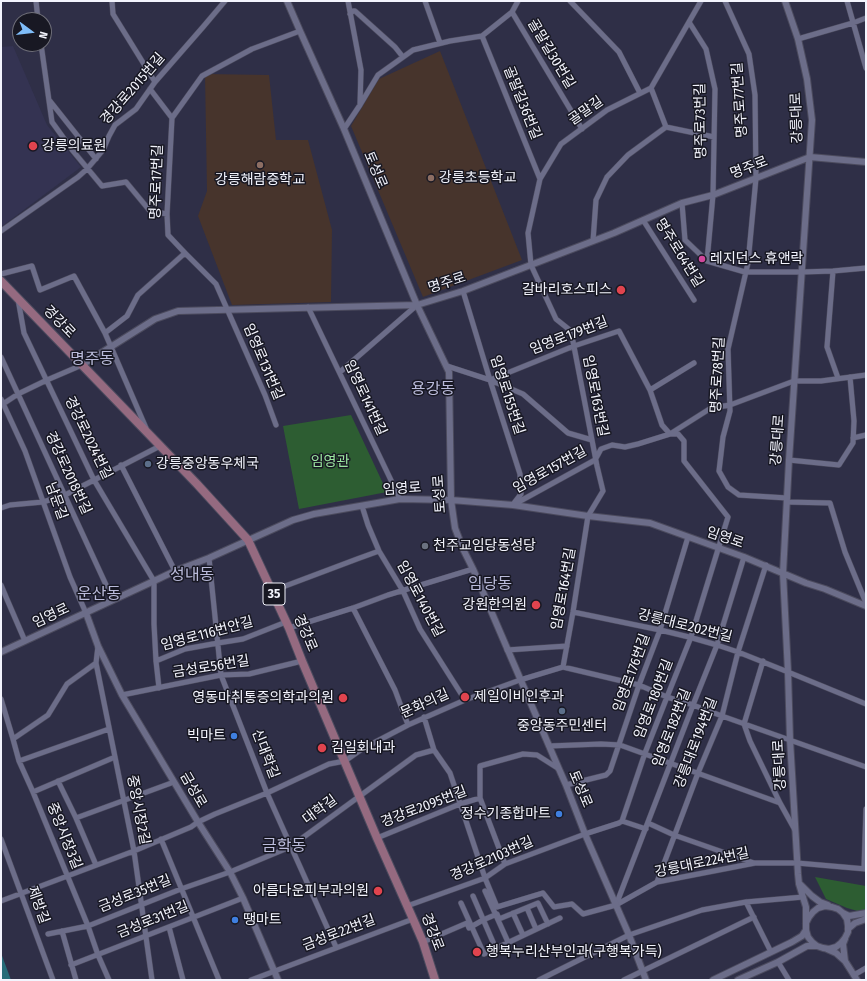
<!DOCTYPE html>
<meta charset="utf-8">
<style>
body{margin:0}
#map{position:relative;width:867px;height:981px;overflow:hidden;background:#2f2f47;font-family:"Fira Sans Condensed",sans-serif}
canvas{display:block}
.frame{position:absolute;inset:0;border:2px solid #f3f4fd;pointer-events:none}
.north{position:absolute;left:12px;top:12px;width:40px;height:40px;box-sizing:border-box;background:#181823;border:1px solid #70707a;border-radius:50%;rotate:105deg;font-size:11px;font-weight:700;line-height:16px;text-align:center;color:#f3f4fd}
.north::after{content:'';display:block;margin:auto;width:14px;height:18px;background:#7fbdf9;clip-path:polygon(50% 0,100% 100%,50% 72%,0 100%)}
</style>
<div id="map">
<canvas width="867" height="981"></canvas>
<div class="frame"></div>
<div class="north">N</div>
</div>
<script>
const ctx = document.querySelector('canvas').getContext('2d');
ctx.lineJoin = 'round';
function fillPath(path, color) { ctx.fillStyle = color; ctx.fill(path, 'evenodd'); }
const shape = rows => new Path2D(rows.map(r => 'M' + r).join(''));
function strokePath(path, color, width, dash) { ctx.strokeStyle = color; ctx.lineWidth = width; ctx.lineCap = dash ? 'butt' : 'round'; ctx.setLineDash(dash || []); ctx.stroke(path); }
function drawText(font, color, halo, rows, align = 'center') {
  ctx.font = font + ' "Fira Sans Condensed","Noto Sans KR",sans-serif'; ctx.lineWidth = 3; ctx.setLineDash([]); ctx.textBaseline = 'middle'; ctx.strokeStyle = halo; ctx.fillStyle = color; for (const [text, x, y, turn = 0] of rows) {
    ctx.save(); ctx.translate(x, y); ctx.rotate((+turn || 0) * Math.PI / 180); ctx.textAlign = isNaN(turn) ? turn : align; if (halo) ctx.strokeText(text, 0, 0); ctx.fillText(text, 0, 0); ctx.restore();
  }
}
fillPath(shape([
 [13,46,47,125,81,167,1,227,1,47]
]), '#343352');
fillPath(shape([
 [440,51,522,260,423,297,351,126,379,79],
 [205,74,269,75,276,140,308,140,332,230,331,302,232,305,198,216,207,191]
]), '#47342c');
fillPath(shape([
 [351,415,387,492,299,509,283,426],
 [815,877,866,886,866,910,861,912,847,908,826,899]
]), '#2d5d32');
fillPath(shape([
 [1,953,11,980,1,980]
]), '#256b78');
const minor = shape([
 [36,1,38,20],
 [112,1,113,14,155,82],
 [348,1,361,70,360,105],
 [425,1,440,43],
 [570,1,619,52,640,93],
 [725,1,749,54,755,95,756,178,748,263,728,349,730,411,723,437,719,471,728,487,739,495,787,498],
 [847,1,866,68],
 [512,12,582,129],
 [350,14,353,11,355,11,395,47,403,57],
 [689,22,706,49,715,89,713,195,707,261],
 [482,36,540,179],
 [798,39,853,23,866,18],
 [41,44,52,122,73,151,102,186,126,182,150,211,167,214],
 [651,88,666,127],
 [150,89,172,118,167,214,168,235,185,253,216,284,265,395,276,425],
 [50,101,96,159],
 [172,118,202,76,252,49,300,31],
 [344,129,360,105,378,75,413,50,450,41,482,36,512,12,518,1],
 [682,203,685,240,707,261,745,272,802,272,833,271,866,268],
 [643,220,694,300],
 [1,231,78,177,87,169,103,150,109,136,115,125,136,109,155,82,203,27,225,1],
 [593,241,596,200,607,177,628,155,666,127,714,137],
 [833,271,827,347,838,378],
 [1,274,32,266,40,290,74,276,105,333,146,428],
 [463,291,490,380,520,474,521,494,514,503],
 [18,299,24,333,94,480,154,581,154,624,156,661,159,688],
 [308,307,400,499],
 [105,333,127,316,138,295,185,253],
 [1,357,113,600],
 [447,366,490,380,523,394,568,433,592,440],
 [340,372,417,305],
 [650,390,694,363],
 [1,399,25,451,70,577,86,613],
 [3,404,18,394,47,380,82,365],
 [853,438,866,435],
 [789,460,839,465,853,443,854,421,850,377],
 [121,465,175,571],
 [787,502,830,503,845,552,866,603],
 [513,505,595,460,601,449,612,445,625,447,638,444,670,434,711,408,730,405,794,381,821,381,866,375],
 [362,506,368,525,379,551,403,591,420,629,465,700],
 [1,508,10,505,43,502,65,495,160,446],
 [209,558,221,675,267,793,336,947],
 [1,585,6,597,25,641],
 [272,591,357,559,379,551],
 [353,608,395,690,408,725],
 [573,612,660,630,689,637,717,645,738,652,788,672,866,704],
 [289,628,353,608,388,595,473,569],
 [98,646,96,663,134,851,152,980],
 [507,650,567,646],
 [156,661,185,649,218,643,243,639,286,622],
 [763,661,744,724,750,741,780,803,795,830],
 [563,667,573,612,588,516,603,491,597,466,571,331,556,319,531,265,528,233,540,179,561,144,607,110,651,88,701,1],
 [122,695,221,675,249,674,302,661],
 [1,699,13,739,19,761,33,792,88,926,98,955,109,980],
 [424,717,434,750,450,773,485,878,497,907,543,893,554,907,572,904,583,914,616,905,657,882,755,863,797,863,866,869],
 [13,739,48,715,67,684,96,663],
 [549,746,601,744,620,745,780,803],
 [19,761,109,729],
 [58,781,76,818,96,865],
 [566,785,606,775,610,771,639,685,660,630,688,537],
 [33,792,115,757],
 [480,798,480,766,523,754,537,755,559,769],
 [76,818,174,782],
 [622,821,646,829],
 [648,823,674,835,754,863],
 [377,838,460,804,480,798,505,864],
 [1,839,53,980],
 [161,839,219,980],
 [864,868,866,809],
 [657,882,698,773,722,716,738,652,766,565],
 [485,891,508,942],
 [473,896,496,949],
 [1,901,134,851,191,827,198,822,215,814,267,793,329,764,345,761,362,749,408,725,465,700,520,680,563,667,639,685,667,697,693,705,722,716,866,767],
 [746,902,771,952],
 [461,903,484,954,560,918],
 [616,905,693,705,717,645,744,557],
 [407,906,485,878,505,864,585,834,619,823,622,821,645,753,667,697,691,637,728,517,684,461,684,441,678,434,670,434,662,425,650,390,619,331,574,346,490,380],
 [527,908,536,929],
 [513,913,523,935],
 [169,927,183,980],
 [62,931,76,980],
 [48,934,88,926,181,889,230,872,290,847,416,755,434,750],
 [423,942,467,923,469,928,483,920,497,914,499,919,538,903,548,924],
 [778,962,789,980],
 [71,965,243,898],
 [854,975,866,968],
 [251,980,413,919],
 [539,980,629,935,702,910,746,902,803,897],
 [624,980,754,917]
]);
const tertiary = shape([
 [287,1,300,31,344,129,417,305,449,372,451,500,455,528,463,549,473,569,559,769,566,785,585,834,629,935,646,980],
 [785,1,798,39,807,79,812,120,789,460,783,573,788,672,790,740,798,874,799,884,806,907,806,930,808,937,812,942,817,946,823,948,829,949,836,947,841,943,845,938,848,932,848,926,847,919,843,913,838,909,832,907,825,906,818,908,813,912,809,917,806,923],
 [82,365,155,319,178,311,417,305,463,291,614,233,682,203,713,195,810,157,866,162],
 [86,613,98,646,122,695,198,822,230,872,243,898,278,980],
 [1,652,154,581,175,571,209,558,293,520,314,514,400,499,451,500,513,505,588,516,650,523,744,557,806,583,825,589,866,606],
 [801,885,812,896,820,902,828,905],
 [843,913,849,916,866,913],
 [848,929,855,923,866,919],
 [845,939,843,944,845,961],
 [827,949,836,953,845,961,857,980],
 [713,980,792,942,802,936,806,930],
 [738,980,778,962,807,946,817,946]
]);
const primary = shape([
 [1,281,197,484,248,540,289,628,302,661,377,838,413,919,423,942,435,980]
]);
strokePath(minor, '#4c4b5e', 6);
strokePath(tertiary, '#4c4b5e', 8);
strokePath(primary, '#4c4b5e', 10);
strokePath(minor, '#6c6d89', 5);
strokePath(tertiary, '#6c6d89', 6);
strokePath(primary, '#956a80', 8);
for (const [x, y, r, color] of [
 [33,146,5,"#e0444e"],
 [260,165,4,"#8d6e63"],
 [431,178,4,"#8d6e63"],
 [702,259,4,"#d1479c"],
 [621,290,5,"#e0444e"],
 [148,464,4,"#5c6f8a"],
 [425,546,4,"#6b7280"],
 [536,605,5,"#e0444e"],
 [465,697,5,"#e0444e"],
 [343,698,5,"#e0444e"],
 [562,711,4,"#5c6f8a"],
 [234,736,4,"#3f7fe0"],
 [322,748,5,"#e0444e"],
 [559,814,4,"#3f7fe0"],
 [378,891,5,"#e0444e"],
 [235,920,4,"#3f7fe0"],
 [477,952,5,"#e0444e"]
]) { const dot = new Path2D(); dot.arc(x, y, r, 0, 2 * Math.PI); ctx.fillStyle = color; ctx.fill(dot); strokePath(dot, '#181823', 1.5); }
for (const [x, y, w] of [
 [274,594,22]
]) { const box = new Path2D(); box.roundRect(x - w / 2, y - 11, w, 22, 3); ctx.fillStyle = '#181823'; ctx.fill(box); strokePath(box, '#f3f4fd', 1); }
drawText('bold 13px', '#f3f4fd', null, [
 ["35",274,594]
]);
drawText('14px', '#f3f4fd', '#181823', [
 ["골말길30번길",551,54,59],
 ["경강로2015번길",133,89,-49],
 ["명주로77번길",740,100,-94],
 ["골말길36번길",522,103,68],
 ["골말길",586,111,-35],
 ["강릉대로",797,118,-92],
 ["명주로73번길",701,121,-91],
 ["명주로",749,168,-21],
 ["토성로",375,170,67],
 ["명주로17번길",157,182,-88],
 ["명주로64번길",679,253,58],
 ["명주로",447,283,-18],
 ["경강로",59,322,46],
 ["임영로179번길",569,336,-21],
 ["임영로131번길",263,362,67],
 ["명주로78번길",718,375,-87],
 ["임영로155번길",507,395,72],
 ["임영로163번길",595,396,79],
 ["임영로141번길",365,398,65],
 ["경강로2024번길",88,438,64],
 ["강릉대로",778,440,-86],
 ["임영로157번길",550,470,-29],
 ["경강로2018번길",68,473,65],
 ["임영로",402,489,-4],
 ["토성로",440,494,-94],
 ["남문길",56,501,70],
 ["임영로",725,538,19],
 ["임영로164번길",564,589,-80],
 ["임영로140번길",420,599,62],
 ["임영로",51,616,-25],
 ["강릉대로202번길",685,626,14],
 ["경강로",305,633,67],
 ["임영로116번안길",207,634,-15],
 ["금성로56번길",211,667,-9],
 ["임영로176번길",632,673,-70],
 ["임영로180번길",654,699,-69],
 ["문화의길",425,704,-24],
 ["임영로182번길",672,728,-69],
 ["강릉대로194번길",696,743,-69],
 ["신대학길",265,754,69],
 ["강릉대로",780,765,-93],
 ["토성로",580,789,67],
 ["금성로",193,790,60],
 ["경강로2095번길",424,807,-21],
 ["중앙시장2길",138,810,79],
 ["대학길",320,810,-36],
 ["중앙시장3길",64,836,68],
 ["경강로2103번길",492,859,-24],
 ["강릉대로224번길",702,863,-12],
 ["금성로35번길",135,894,-22],
 ["제방길",38,905,70],
 ["금성로31번길",153,920,-22],
 ["경강로",432,932,69],
 ["금성로22번길",339,933,-21]
]);
drawText('14px', '#f3f4fd', '#181823', [
 ["강릉의료원",42,146],
 ["강릉초등학교",439,178],
 ["강릉해람중학교",260,180,"center"],
 ["레지던스 휴앤락",710,259],
 ["갈바리호스피스",612,290,"right"],
 ["강릉중앙동우체국",156,464],
 ["천주교임당동성당",433,546],
 ["강원한의원",527,605,"right"],
 ["제일이비인후과",474,697],
 ["영동마취통증의학과의원",334,698,"right"],
 ["중앙동주민센터",562,726,"center"],
 ["빅마트",226,736,"right"],
 ["김일회내과",331,748],
 ["정수기종합마트",551,814,"right"],
 ["아름다운피부과의원",369,891,"right"],
 ["땡마트",243,920],
 ["행복누리산부인과(구행복가득)",486,952]
], 'left');
drawText('14px', '#9be5a0', '#181823', [
 ["임영관",330,462]
]);
drawText('16px', '#babbda', '#181823', [
 ["명주동",92,360],
 ["용강동",433,390],
 ["성내동",192,576],
 ["임당동",490,585],
 ["운산동",99,595],
 ["금학동",284,847]
]);
</script>
